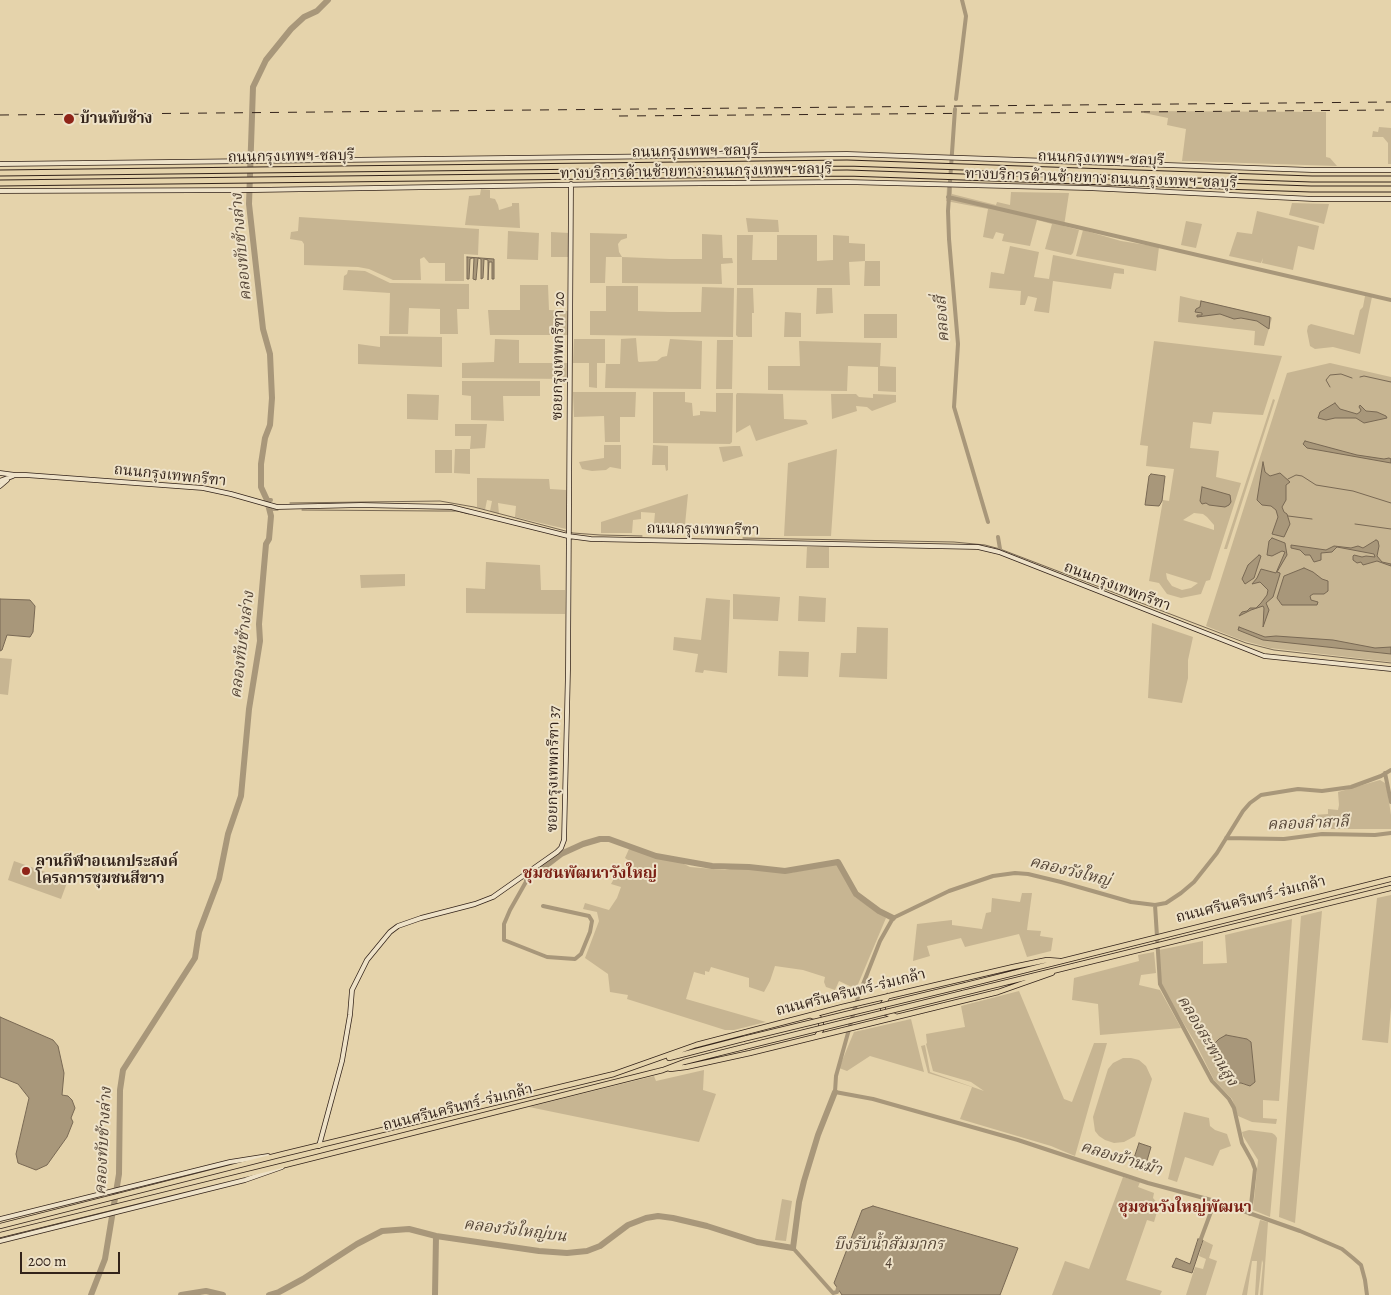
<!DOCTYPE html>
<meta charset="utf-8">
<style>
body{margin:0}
#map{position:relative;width:1391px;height:1295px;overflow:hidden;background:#e5d3ab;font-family:Alegreya,serif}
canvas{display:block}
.scale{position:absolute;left:20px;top:1252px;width:100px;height:22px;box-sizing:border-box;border:2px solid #33231a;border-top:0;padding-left:6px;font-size:15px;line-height:18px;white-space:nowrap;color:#33231a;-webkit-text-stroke:4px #eee2c8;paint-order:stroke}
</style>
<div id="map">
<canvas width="1391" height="1295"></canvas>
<div class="scale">200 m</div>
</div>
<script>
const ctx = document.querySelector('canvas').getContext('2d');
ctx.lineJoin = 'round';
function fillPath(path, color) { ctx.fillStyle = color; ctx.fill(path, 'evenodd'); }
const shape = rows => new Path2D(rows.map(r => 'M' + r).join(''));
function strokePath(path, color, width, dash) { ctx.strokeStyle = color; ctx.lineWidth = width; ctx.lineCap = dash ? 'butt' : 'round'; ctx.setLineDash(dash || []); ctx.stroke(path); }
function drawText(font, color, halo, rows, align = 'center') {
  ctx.font = font + ' Alegreya,"Noto Serif Thai",serif'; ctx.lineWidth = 4; ctx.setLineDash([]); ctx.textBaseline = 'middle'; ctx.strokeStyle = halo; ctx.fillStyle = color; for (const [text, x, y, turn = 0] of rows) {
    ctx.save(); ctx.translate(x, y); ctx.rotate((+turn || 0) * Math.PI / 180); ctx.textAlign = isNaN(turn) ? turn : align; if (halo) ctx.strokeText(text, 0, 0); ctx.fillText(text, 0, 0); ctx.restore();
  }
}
fillPath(shape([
 [1144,111,1326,112,1326,157,1330,158,1337,166,1182,161,1186,129,1167,125,1168,118,1144,113],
 [1379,127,1391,128,1391,164,1388,164,1388,143,1383,137,1372,137,1373,131,1378,132],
 [947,187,952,188,952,194,996,205,997,202,1010,205,1011,192,1069,193,1064,226,1079,230,1073,253,1071,255,1045,249,1052,224,1037,220,1030,246,1002,241,1004,234,996,232,993,239,983,237,988,209,946,201],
 [481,189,490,190,490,198,495,199,498,205,499,210,512,206,512,203,519,203,520,228,465,225,469,196,480,195],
 [1292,203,1329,204,1324,224,1289,215],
 [1257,211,1319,226,1314,250,1298,246,1293,270,1262,263,1263,258,1261,263,1229,256,1237,232,1252,234],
 [299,217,479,229,478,255,464,254,464,281,445,281,445,263,429,263,424,257,420,259,421,280,393,280,369,269,358,267,304,265,304,244,302,241,290,239,291,232,298,231],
 [746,218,778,220,779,232,748,232],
 [1186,221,1202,224,1196,248,1181,245],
 [1083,230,1121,241,1159,247,1156,271,1076,256],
 [508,231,539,233,538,260,507,259],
 [551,232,569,233,569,257,551,257],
 [590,233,627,234,627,238,621,240,618,244,619,252,622,257,670,259,702,259,702,234,722,235,723,258,732,258,733,263,721,264,722,284,622,283,622,257,606,257,605,283,590,283],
 [737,235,753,235,752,260,777,260,777,235,817,235,817,261,833,260,833,235,849,236,849,243,865,244,865,261,880,261,880,286,864,286,865,261,849,262,850,285,737,285],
 [1010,246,1039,252,1034,277,1049,279,1053,255,1124,269,1124,274,1114,273,1111,289,1053,281,1049,313,1034,311,1037,298,1028,296,1025,305,1020,305,1021,291,989,288,991,272,1004,274],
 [348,270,365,271,390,283,469,284,469,309,457,309,458,334,440,334,440,309,409,308,408,334,389,334,390,293,343,290,344,276,347,274],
 [520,285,548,285,549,310,568,311,568,335,490,335,488,310,520,310],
 [606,286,638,286,638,311,669,312,701,312,702,287,734,288,733,337,590,335,590,311,606,311],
 [737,288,753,288,754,313,752,313,752,337,738,337,736,335],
 [817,288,832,288,833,313,816,314],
 [1180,296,1271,317,1272,318,1264,346,1254,345,1255,331,1178,322],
 [1365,296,1372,297,1360,354,1333,347,1315,349,1310,346,1307,331,1308,326,1311,324,1354,335,1360,310,1363,307],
 [785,312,801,313,801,337,784,337],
 [864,314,897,314,897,338,864,338],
 [380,336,442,337,442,367,358,364,358,344,380,347],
 [636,338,638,361,639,362,657,361,662,357,667,356,670,339,702,341,701,389,605,388,606,364,620,364,621,339],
 [495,339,519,340,519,363,568,363,568,379,462,378,462,363,494,362],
 [574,339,605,339,605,363,597,363,597,388,589,387,589,363,573,363],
 [717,340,733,340,732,389,716,389],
 [799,341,881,343,880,366,896,367,896,392,878,391,878,367,848,366,847,391,768,390,768,366,800,366],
 [1154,341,1282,356,1263,415,1213,412,1211,424,1193,422,1190,448,1219,451,1216,477,1241,483,1210,580,1206,581,1201,594,1181,598,1167,594,1159,583,1149,581,1163,500,1169,501,1174,469,1146,466,1148,446,1140,445],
 [1194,513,1203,514,1207,517,1214,525,1214,530,1183,520],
 [1166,573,1198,583,1191,588,1182,590,1172,586,1167,579],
 [1330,363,1391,377,1391,662,1270,648,1241,640,1206,626,1287,373],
 [462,381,540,381,540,396,503,396,504,421,471,420,471,396,462,395],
 [573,392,636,392,635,417,620,417,620,442,605,442,604,416,574,417],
 [653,392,685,392,685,402,692,403,693,416,700,415,700,411,716,412,716,393,733,393,732,442,730,444,653,443],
 [737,393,783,394,784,419,806,420,808,424,756,441,750,425,736,433,736,395],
 [407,394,439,395,438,420,407,419],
 [831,394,856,394,859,397,873,398,873,394,896,395,896,402,872,411,867,407,856,406,857,411,832,419],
 [1273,399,1275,400,1227,549,1224,549],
 [455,424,487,424,485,448,470,449,470,474,454,473,455,449,470,449,471,436,455,436],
 [604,445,621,445,621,469,610,467,606,470,592,471,582,469,579,462,604,458],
 [653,445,668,446,668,470,666,471,665,465,652,465],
 [734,446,740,446,743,456,723,462,719,447],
 [837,449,831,536,784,536,788,463],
 [435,450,452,450,452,473,435,473],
 [477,478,549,479,550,489,566,490,566,529,515,517,516,506,498,503,499,514,490,511,492,501,487,500,485,510,477,507],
 [688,494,684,535,653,534,655,513,641,512,641,519,633,520,632,533,601,533,601,522],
 [807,547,829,547,829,568,806,568],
 [486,562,540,565,541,590,565,590,565,614,466,613,466,588,485,589],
 [405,574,405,586,361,588,360,575],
 [733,594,780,597,778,621,733,619],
 [799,596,826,598,825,622,798,621],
 [706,598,730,600,727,673,704,670,703,673,695,672,698,654,673,650,674,637,701,640],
 [1152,623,1193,637,1188,660,1188,678,1182,703,1148,698],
 [857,627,888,628,887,679,839,677,841,653,856,653],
 [779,651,809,652,808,677,778,676],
 [0,658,12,659,8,695,0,694],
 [1380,780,1385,783,1387,789,1391,815,1391,829,1331,829,1330,820,1314,820,1314,815,1328,814,1328,809,1338,810,1339,805,1338,792],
 [629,849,682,863,690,867,725,870,735,868,789,873,838,864,855,897,886,918,856,989,839,981,835,990,826,987,824,982,825,977,803,970,775,966,770,981,764,992,749,987,749,978,711,967,709,972,705,971,705,975,694,972,686,999,766,1022,734,1030,725,1030,627,999,628,995,610,992,608,974,585,958,599,921,597,912,583,909,585,903,609,910,617,898,621,887,611,884,616,875,623,877,625,870,631,871,634,864,625,858],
 [14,861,68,880,61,899,8,880],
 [1022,893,1032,893,1027,930,1041,931,1040,936,1053,938,1051,951,1027,957,1019,934,965,947,961,938,927,946,930,956,913,961,917,924,952,920,952,925,982,929,986,913,991,912,992,898,1020,902],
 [1391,895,1391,1007,1388,1043,1362,1040,1377,898],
 [1322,911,1295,1223,1279,1217,1301,916],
 [1292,919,1279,1101,1263,1100,1263,1118,1277,1119,1276,1124,1252,1122,1238,1116,1232,1099,1214,1080,1196,1044,1165,992,1161,983,1159,950,1203,941,1203,964,1227,963,1225,935],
 [1226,1035,1247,1039,1251,1042,1255,1082,1245,1085,1241,1083],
 [1154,952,1156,973,1141,975,1139,985,1160,990,1181,1028,1100,1035,1098,1004,1072,1000,1074,978,1139,961,1138,955],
 [1019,991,1064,1099,1072,1102,1094,1043,1107,1043,1075,1156,1051,1146,960,1119,972,1087,928,1073,921,1046,925,1045,930,1072,984,1091,971,1082,933,1071,926,1044,927,1043,926,1034,965,1027,961,1006],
 [911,1019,924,1072,870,1056,847,1071,839,1068,854,1032],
 [1123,1058,1131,1058,1139,1060,1146,1066,1152,1079,1135,1136,1124,1142,1114,1143,1105,1140,1099,1136,1095,1131,1093,1117,1108,1069,1113,1063],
 [704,1070,703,1090,716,1094,699,1142,529,1107,654,1076,656,1081],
 [1184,1112,1209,1118,1210,1126,1215,1130,1227,1134,1231,1146,1220,1150,1213,1166,1185,1157,1177,1182,1168,1179],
 [1249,1130,1272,1133,1275,1135,1277,1138,1270,1217,1253,1210,1258,1160,1243,1136,1242,1132],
 [1123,1177,1140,1182,1138,1187,1154,1193,1153,1198,1159,1205,1154,1222,1147,1220,1126,1280,1162,1291,1160,1295,1052,1295,1065,1261,1089,1269],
 [782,1199,792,1201,786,1241,775,1240],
 [1260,1220,1268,1222,1263,1295,1260,1295,1263,1263,1262,1260,1258,1295,1255,1295,1257,1261,1252,1261,1247,1295,1242,1295],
 [1203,1240,1213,1245,1209,1258,1217,1261,1206,1295,1186,1295,1195,1267,1203,1269,1206,1259,1199,1256]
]), '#c7b592');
const water = shape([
 [467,257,494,259,494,279,492,279,492,262,489,262,488,280,488,260,484,259,483,278,481,279,481,259,478,258,476,280,473,279,474,258,472,258,470,259,469,279,467,279,467,257],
 [1201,301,1270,317,1269,329,1257,321,1241,318,1234,319,1220,314,1197,317,1197,315,1202,315,1202,313,1195,312,1196,309,1200,307,1201,301],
 [1335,403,1340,409,1357,414,1360,412,1361,410,1359,407,1360,405,1366,411,1377,412,1386,416,1387,418,1364,423,1356,418,1335,418,1326,420,1318,418,1320,412,1335,403],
 [1305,441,1357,455,1384,459,1389,458,1391,459,1391,463,1307,448,1303,444,1305,441],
 [1263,462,1265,472,1270,476,1280,473,1290,482,1286,485,1286,500,1282,507,1284,512,1287,514,1290,524,1284,537,1272,534,1278,517,1276,510,1271,506,1262,505,1257,500,1263,462],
 [1151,474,1165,476,1162,501,1159,506,1145,505,1149,476,1151,474],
 [1202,487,1230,495,1231,502,1229,505,1225,507,1209,505,1206,503,1202,504,1200,501,1202,487],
 [1272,538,1285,543,1287,555,1277,572,1280,573,1280,574,1273,597,1266,603,1269,610,1263,627,1264,608,1263,606,1251,610,1239,616,1242,612,1247,611,1250,608,1256,608,1261,603,1267,595,1268,590,1260,582,1252,584,1257,578,1261,569,1276,573,1285,552,1282,551,1272,556,1267,555,1269,541,1272,538],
 [1376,540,1378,541,1379,546,1377,556,1382,562,1391,564,1391,566,1377,561,1363,565,1361,562,1357,563,1353,560,1353,556,1354,555,1362,557,1366,556,1375,557,1374,554,1337,547,1332,552,1321,553,1321,560,1314,562,1310,555,1305,555,1300,550,1291,548,1291,545,1326,550,1334,546,1351,548,1358,546,1363,548,1376,540],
 [1259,555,1261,556,1254,578,1245,584,1242,579,1248,565,1259,555],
 [1304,568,1313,572,1322,579,1328,581,1328,591,1324,594,1313,594,1310,596,1311,600,1318,602,1317,605,1282,605,1277,598,1284,576,1304,568],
 [0,599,30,600,35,606,33,632,30,637,7,635,2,650,0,651,0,599],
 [1239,627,1265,637,1276,636,1333,640,1375,648,1391,647,1391,654,1263,640,1238,630,1239,627],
 [0,1017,53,1040,58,1046,64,1073,62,1095,68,1096,72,1100,75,1108,71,1118,73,1122,67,1137,47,1165,36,1170,18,1163,16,1154,29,1098,18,1084,0,1077,0,1017],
 [1226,1035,1247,1039,1251,1042,1255,1082,1250,1086,1241,1083,1232,1083,1223,1078,1215,1063,1213,1045,1219,1039,1226,1035],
 [1139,1143,1151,1147,1144,1171,1131,1167,1139,1143],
 [873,1206,1018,1248,1000,1295,842,1295,834,1283,862,1210,873,1206],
 [1198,1239,1203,1240,1192,1273,1172,1267,1176,1258,1190,1264,1198,1239]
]);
fillPath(water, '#a8977a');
strokePath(water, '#796954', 1);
strokePath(shape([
 [1360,377,1364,376,1391,382],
 [1330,387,1326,380,1330,375,1341,374,1352,378],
 [1288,479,1296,475,1302,476,1316,485,1353,491,1391,503],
 [290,503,440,501,474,507,573,533,600,535,642,536],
 [269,510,278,510],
 [302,510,437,511,457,511,469,514],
 [1288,516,1312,519],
 [1355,524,1391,529],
 [743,538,954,542,985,545,1000,549,1246,643,1274,650,1391,663]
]), '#796954', 1);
strokePath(shape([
 [956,99,966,16,962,0],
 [955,109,948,211,949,239,958,344,954,407,988,522],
 [948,197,1391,300],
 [267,500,271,500],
 [998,537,1000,549],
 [1385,773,1391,802],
 [1226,838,1284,839,1322,834,1375,835,1391,833],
 [527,880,510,910,504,924,504,940,547,957,575,959,581,954,590,932,592,921,589,916,543,906],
 [1155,905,1160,984,1212,1081,1229,1099,1234,1108,1242,1143,1252,1161,1255,1169,1250,1214],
 [1199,1244,1215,1201],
 [793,1248,833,1293,837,1292,838,1288],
 [1367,1295,1365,1280,1361,1265,1353,1258,1342,1249,1300,1231,1215,1201,1148,1183,1018,1140,873,1099,835,1092,836,1076,858,997,880,941,893,918,949,891,993,876,1015,873,1028,874,1061,882,1131,902,1155,905,1166,903,1181,893,1194,882,1217,853,1243,811,1250,803,1261,795,1298,789,1322,791,1351,787,1381,776,1391,770]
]), '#a8977a', 4);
strokePath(shape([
 [527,880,561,854,583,844,600,839,609,839,656,856,712,866,749,867,785,871,838,862,856,894,879,911,893,918],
 [91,1295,105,1259,119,1174,120,1090,123,1070,195,958,199,932,219,879,228,834,241,796,249,709,260,641,259,624,266,544,269,539,271,516,267,500,261,487,261,464,265,438,270,425,272,398,270,354,263,329,249,204,253,87,266,60,291,29,304,17,317,11,328,0],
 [181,1295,206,1291,223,1295],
 [269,1295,279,1292,303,1279,357,1244,382,1231,409,1229,436,1236,539,1251,567,1253,587,1251,600,1246,628,1225,646,1218,658,1216,673,1218,707,1226,757,1242,793,1248,799,1202,804,1181,818,1135,835,1092],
 [435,1295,436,1236]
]), '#a8977a', 6);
const secondary = shape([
 [0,164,847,154,1312,170,1391,170],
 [0,191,255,190,614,184,847,182,1088,188,1313,199,1391,199],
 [0,473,15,475,26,475,203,488,231,494,277,507,361,505,451,507,568,536,591,539,978,547,999,552,1264,656,1391,669],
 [0,481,13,476],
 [0,486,7,480],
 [319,1146,342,1061,350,1015,352,990,367,960,390,932,398,926,421,918,475,904,493,897,557,852,561,848,564,840,568,670,571,184],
 [0,1219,230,1162,268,1156],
 [0,1241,245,1180,282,1167]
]);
const primary = shape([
 [966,985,1391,879],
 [963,993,1391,888],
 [888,996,883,1004,883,1010,886,1013,895,1016],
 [812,1016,819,1018,821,1023,821,1030,817,1036],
 [669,1058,743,1039],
 [670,1069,686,1067,750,1053,998,992,1052,973],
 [0,1226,283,1154,614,1074,696,1045,842,1007,1013,967,1047,960,1060,961],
 [0,1235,289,1164,663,1070,684,1062,744,1047]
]);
const highway = shape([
 [0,173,847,163,1312,179,1391,179],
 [0,183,847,173,1311,189,1391,189]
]);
strokePath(secondary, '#33231a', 5.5);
strokePath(primary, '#33231a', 6);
strokePath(highway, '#33231a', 7);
strokePath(secondary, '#eee2c8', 4);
strokePath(primary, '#e5d3ab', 4.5);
strokePath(highway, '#e5d3ab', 5);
strokePath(shape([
 [0,115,1391,102],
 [619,116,1391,110]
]), '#33231a', 1, [9, 9]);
const primaryBridge = shape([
 [743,1039,966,985],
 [744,1047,963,993]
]);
strokePath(primaryBridge, '#33231a', 6, []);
strokePath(primaryBridge, '#e5d3ab', 4.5);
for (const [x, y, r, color] of [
 [69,119,6,"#8f2418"],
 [26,871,5,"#8f2418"]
]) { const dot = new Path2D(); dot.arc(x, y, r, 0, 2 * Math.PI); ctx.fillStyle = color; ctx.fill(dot); strokePath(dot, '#eee2c8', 2); }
drawText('bold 15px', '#33231a', '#eee2c8', [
 ["บ้านทับช้าง",80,119],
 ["ลานกีฬาอเนกประสงค์",36,862],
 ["โครงการชุมชนสีขาว",36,879]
], 'left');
drawText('15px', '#33231a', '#eee2c8', [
 ["ถนนกรุงเทพฯ-ชลบุรี",695,152,-1],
 ["ถนนกรุงเทพฯ-ชลบุรี",291,157,-1],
 ["ถนนกรุงเทพฯ-ชลบุรี",1101,159,2],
 ["ทางบริการด้านซ้ายทาง ถนนกรุงเทพฯ-ชลบุรี",696,172,-1],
 ["ทางบริการด้านซ้ายทาง ถนนกรุงเทพฯ-ชลบุรี",1101,179,2],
 ["ซอยกรุงเทพกรีฑา 20",559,356,-89],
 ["ถนนกรุงเทพกรีฑา",170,476,6],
 ["ถนนกรุงเทพกรีฑา",703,530,1],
 ["ถนนกรุงเทพกรีฑา",1117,587,21],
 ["ซอยกรุงเทพกรีฑา 37",554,769,-89],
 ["ถนนศรีนครินทร์-ร่มเกล้า",1251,900,-14],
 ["ถนนศรีนครินทร์-ร่มเกล้า",851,993,-14],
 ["ถนนศรีนครินทร์-ร่มเกล้า",458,1108,-14]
]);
drawText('italic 16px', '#564637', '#eee2c8', [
 ["คลองทับช้างล่าง",242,247,-95],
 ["คลองสี่",943,319,-94],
 ["คลองทับช้างล่าง",243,645,-83],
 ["คลองลำสาลี",1308,824,-2],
 ["คลองวังใหญ่",1070,872,14],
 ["คลองสะพานสูง",1207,1041,59],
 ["คลองทับช้างล่าง",104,1141,-87],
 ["คลองบ้านม้า",1121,1159,17],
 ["คลองวังใหญ่บน",515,1231,7],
 ["บึงรับน้ำสัมมากร",889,1245],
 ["4",889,1263]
]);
drawText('bold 16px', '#7a1f14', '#eee2c8', [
 ["ชุมชนพัฒนาวังใหญ่",590,874],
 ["ชุมชนวังใหญ่พัฒนา",1185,1208]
]);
</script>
